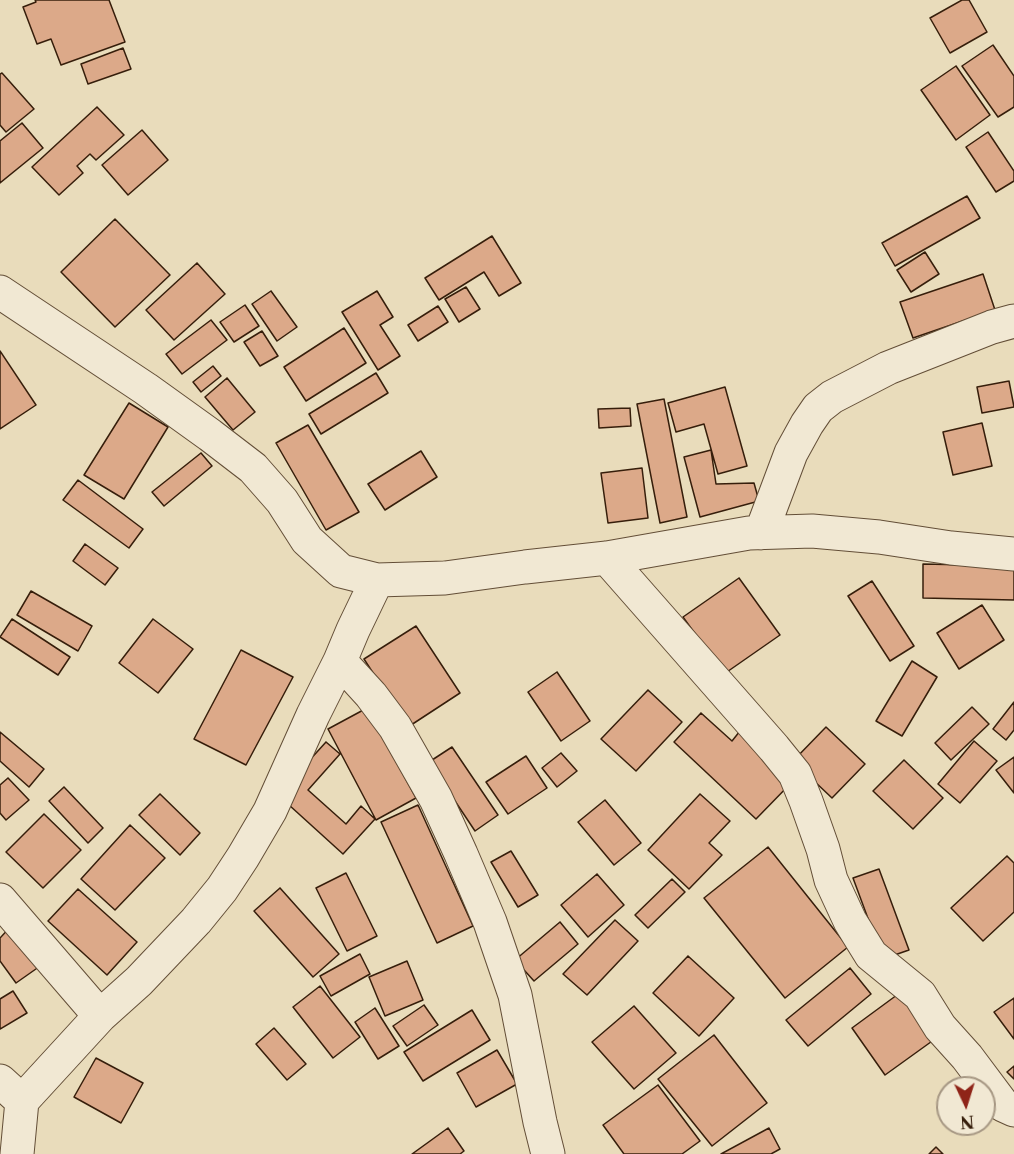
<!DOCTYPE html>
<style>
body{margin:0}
#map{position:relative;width:1014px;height:1154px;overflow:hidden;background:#e9dcbb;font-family:"Libre Caslon Text",serif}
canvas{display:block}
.north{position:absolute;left:936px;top:1076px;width:60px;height:60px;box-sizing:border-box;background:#f1e8d3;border:2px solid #a69783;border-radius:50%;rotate:176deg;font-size:16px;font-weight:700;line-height:24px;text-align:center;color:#361e0b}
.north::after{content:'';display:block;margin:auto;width:21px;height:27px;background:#8f2418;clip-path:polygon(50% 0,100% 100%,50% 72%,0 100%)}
</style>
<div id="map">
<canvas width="1014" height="1154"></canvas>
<div class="north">N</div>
</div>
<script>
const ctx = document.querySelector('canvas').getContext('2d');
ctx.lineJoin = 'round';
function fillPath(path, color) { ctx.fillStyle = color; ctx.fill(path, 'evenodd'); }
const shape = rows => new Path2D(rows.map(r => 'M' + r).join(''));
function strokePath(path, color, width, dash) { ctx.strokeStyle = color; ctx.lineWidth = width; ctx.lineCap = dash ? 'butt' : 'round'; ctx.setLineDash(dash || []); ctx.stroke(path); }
const building = shape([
 [35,0,109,0,125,42,61,65,51,39,37,44,23,7,36,2,35,0],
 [962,0,969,0,987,32,950,53,930,18,962,0],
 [993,45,1014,76,1014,107,998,117,962,66,993,45],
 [123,48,131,69,88,84,81,64,123,48],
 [956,66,990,115,956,140,921,90,956,66],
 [2,73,34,109,6,132,0,125,0,74,2,73],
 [97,107,124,135,96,160,90,154,77,166,83,173,59,195,32,167,97,107],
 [22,123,43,148,0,183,0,141,22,123],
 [142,130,168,160,128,195,102,165,142,130],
 [988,132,1014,171,1014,181,996,192,966,147,988,132],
 [967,196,980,218,895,266,882,243,967,196],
 [115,219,170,275,115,327,61,272,115,219],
 [492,236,521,283,499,296,484,272,439,300,425,278,492,236],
 [925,252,939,274,911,292,897,270,925,252],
 [197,263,225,294,174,340,146,310,197,263],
 [983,274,995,310,913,338,900,302,983,274],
 [466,287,480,309,459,322,445,299,466,287],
 [271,291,297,327,277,341,252,304,271,291],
 [377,291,393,317,380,325,400,356,378,370,342,312,377,291],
 [245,305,259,326,234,342,220,322,245,305],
 [438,306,448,322,418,341,408,325,438,306],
 [211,320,227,340,182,374,166,354,211,320],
 [344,328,366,363,306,401,284,367,344,328],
 [262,331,278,356,260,366,244,342,262,331],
 [0,351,36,405,0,429,0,351],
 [213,366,221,376,201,392,193,382,213,366],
 [376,373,388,393,321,434,309,414,376,373],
 [227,378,255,412,233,430,205,397,227,378],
 [1009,381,1014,407,982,413,977,387,1009,381],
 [725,387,747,466,718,474,704,424,676,432,668,403,725,387],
 [664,399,687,517,660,523,637,404,664,399],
 [129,403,168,427,124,499,84,475,129,403],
 [630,408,631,426,599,428,598,409,630,408],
 [982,423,992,466,953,475,943,432,982,423],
 [308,425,359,512,326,530,276,443,308,425],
 [711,450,716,484,754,483,759,501,700,517,684,457,711,450],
 [421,451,437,477,385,510,368,484,421,451],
 [201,453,212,466,164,506,152,492,201,453],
 [642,468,648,518,608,523,601,473,642,468],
 [78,480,143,529,129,548,63,500,78,480],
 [85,544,118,568,105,585,73,561,85,544],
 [923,564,1014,566,1014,600,923,598,923,564],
 [739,578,780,635,724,674,683,617,739,578],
 [872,581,914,646,890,661,848,596,872,581],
 [31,591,92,626,78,651,17,615,31,591],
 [982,605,1004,640,959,669,937,633,982,605],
 [12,619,70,657,58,675,0,637,12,619],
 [153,619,193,649,158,693,119,663,153,619],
 [416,626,460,693,408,727,364,659,416,626],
 [241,650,293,677,246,765,194,739,241,650],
 [912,661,937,677,902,736,876,721,912,661],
 [557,672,590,721,561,741,528,692,557,672],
 [648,690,682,722,636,771,601,739,648,690],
 [1014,702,1014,730,1006,740,993,729,1014,702],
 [972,707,989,724,951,760,935,743,972,707],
 [367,708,416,798,376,820,328,729,367,708],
 [701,713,732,741,740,731,793,781,756,819,674,742,701,713],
 [826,727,865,764,832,798,793,761,826,727],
 [0,732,44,769,29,787,0,761,0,732],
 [974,741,997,761,960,803,938,784,974,741],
 [326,742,340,754,308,790,346,824,361,806,375,819,343,854,278,795,326,742],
 [452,747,498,815,475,831,429,762,452,747],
 [561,753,577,771,557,787,542,768,561,753],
 [526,756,547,788,508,814,486,782,526,756],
 [1014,757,1014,793,996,770,1014,757],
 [904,760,943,798,913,829,873,791,904,760],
 [8,778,29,800,6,820,0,813,0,785,8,778],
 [64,787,103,828,88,843,49,801,64,787],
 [160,794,200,833,180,855,139,815,160,794],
 [700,794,730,821,709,843,722,855,689,889,648,850,700,794],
 [605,800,641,843,614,865,578,822,605,800],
 [418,805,473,926,437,943,381,822,418,805],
 [44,814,81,850,43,888,6,852,44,814],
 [130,825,165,858,115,910,81,879,130,825],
 [768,847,848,947,785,998,704,898,768,847],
 [511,851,538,895,518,907,491,862,511,851],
 [1007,856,1014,863,1014,912,983,941,951,908,1007,856],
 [879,869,909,950,883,959,853,878,879,869],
 [346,873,377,936,347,951,316,888,346,873],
 [597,874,624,905,588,937,561,905,597,874],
 [672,879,685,892,648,928,635,915,672,879],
 [280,888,339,954,313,977,254,911,280,888],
 [78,889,137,942,107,975,48,921,78,889],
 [615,920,638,941,587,995,563,974,615,920],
 [560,922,578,944,534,981,515,960,560,922],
 [14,923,43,964,16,983,0,961,0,938,14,923],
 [360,954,370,974,331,996,320,976,360,954],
 [688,956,734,998,699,1036,653,993,688,956],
 [407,961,423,1000,385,1016,369,977,407,961],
 [850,968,871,994,808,1046,786,1020,850,968],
 [320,986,360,1037,333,1058,293,1007,320,986],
 [13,991,27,1013,0,1029,0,999,13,991],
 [901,992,935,1039,885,1075,852,1028,901,992],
 [1014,998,1014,1039,994,1012,1014,998],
 [424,1005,438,1025,407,1046,393,1026,424,1005],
 [634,1006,676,1053,634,1089,592,1042,634,1006],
 [375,1008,399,1046,378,1059,355,1022,375,1008],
 [472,1010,490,1040,423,1081,404,1052,472,1010],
 [274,1028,306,1064,287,1080,256,1044,274,1028],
 [714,1035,767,1103,712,1146,658,1079,714,1035],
 [497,1050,517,1084,476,1107,457,1073,497,1050],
 [96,1058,143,1083,121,1123,74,1097,96,1058],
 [1014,1066,1014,1079,1007,1072,1014,1066],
 [658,1085,700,1141,682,1154,624,1154,603,1125,658,1085],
 [448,1128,464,1151,460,1154,412,1154,448,1128],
 [769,1128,780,1149,771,1154,721,1154,769,1128],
 [936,1147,943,1154,929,1154,936,1147]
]);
fillPath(building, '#dca989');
strokePath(building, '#361e0b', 1.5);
const street = shape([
 [0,292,146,389,210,435,253,468,282,501,307,540,341,571,377,580,445,578,525,567,607,558,749,533,812,531,879,537,951,548,1014,554],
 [761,533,791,453,807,424,818,408,832,397,888,368,992,327,1014,321],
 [607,558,774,748,795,774,806,801,823,849,831,880,850,921,871,955,920,995,940,1027,967,1057,1003,1105,1014,1110],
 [340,661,371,695,395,727,436,799,461,854,490,922,515,995,540,1122,548,1154],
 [0,900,100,1016],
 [0,1081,22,1101],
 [17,1154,22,1101,100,1016,139,981,196,921,222,889,243,857,270,811,313,715,340,661,353,630,377,580]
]);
strokePath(street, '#634e37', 35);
strokePath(street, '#f1e8d3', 33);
</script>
